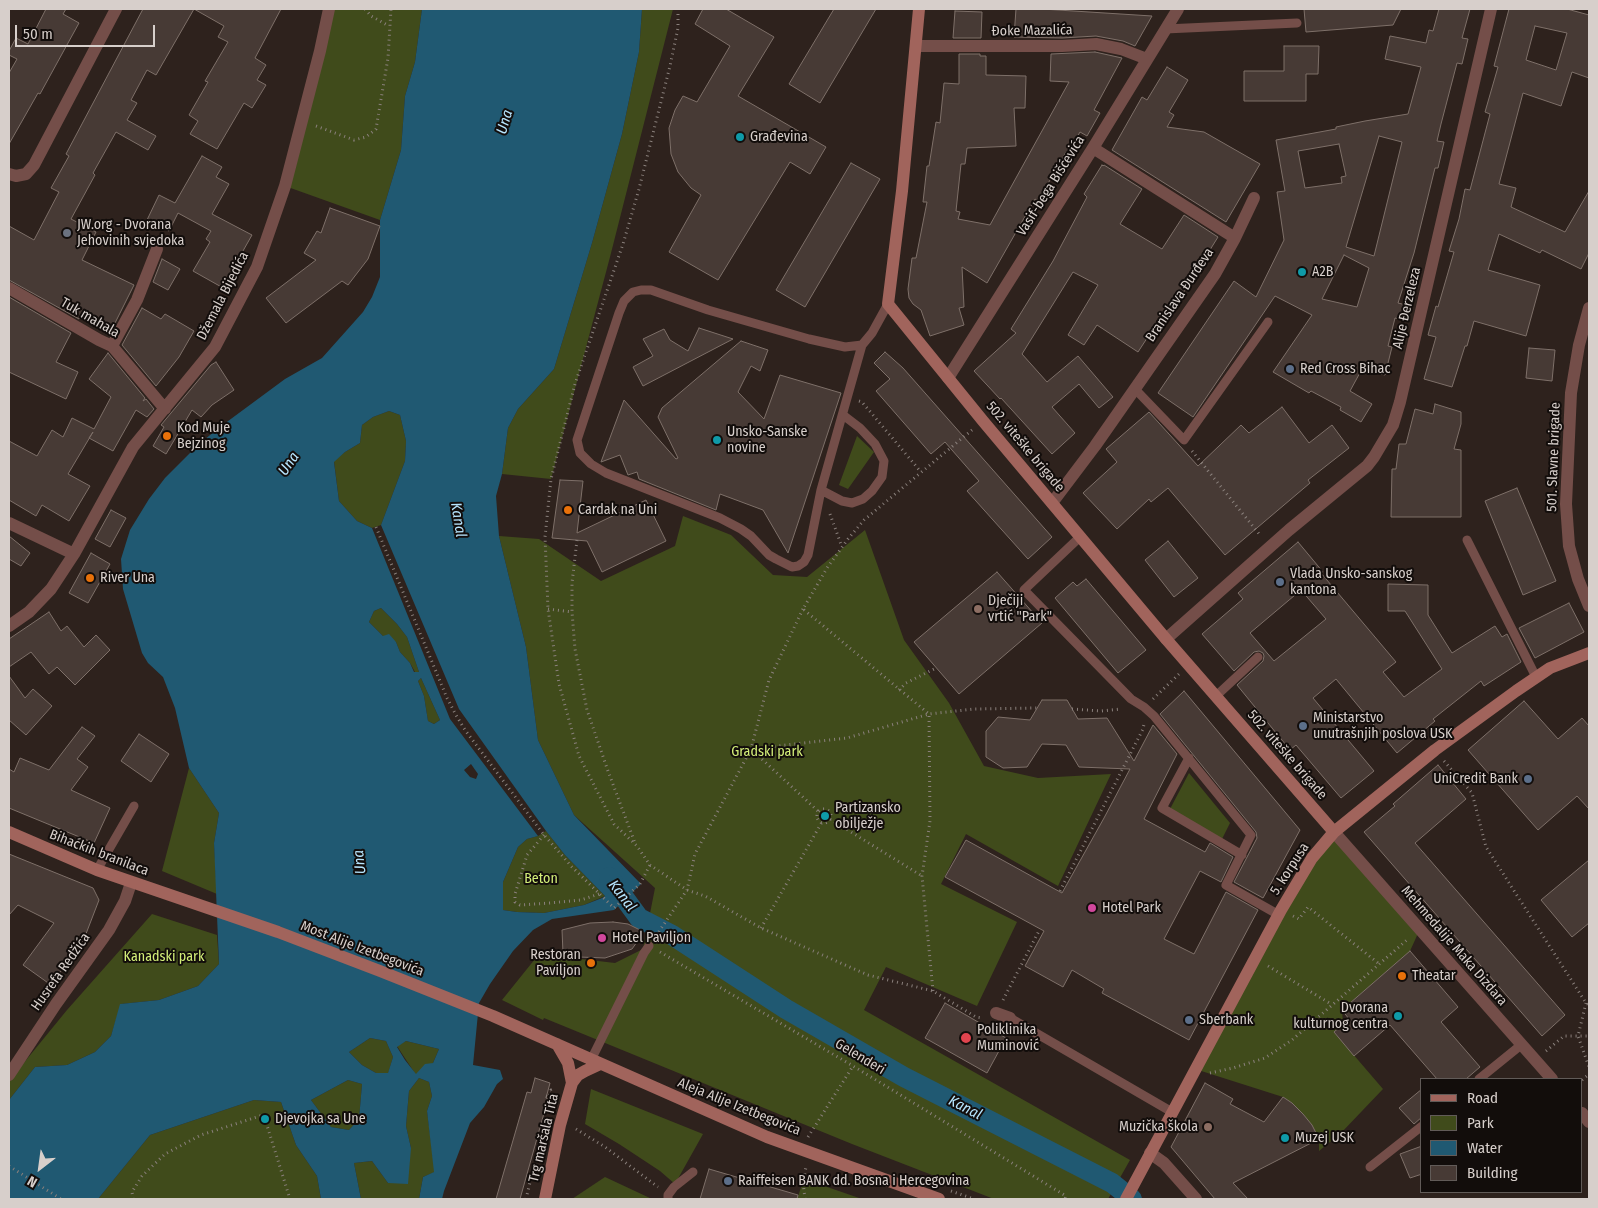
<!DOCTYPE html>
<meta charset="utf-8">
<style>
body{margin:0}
#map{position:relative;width:1598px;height:1208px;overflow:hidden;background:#2e221d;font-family:"Fira Sans Condensed",sans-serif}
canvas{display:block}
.frame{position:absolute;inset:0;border:10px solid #d7cfcb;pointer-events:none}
.legend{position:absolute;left:1420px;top:1078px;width:162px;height:115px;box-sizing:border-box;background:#120d0b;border:1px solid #615b58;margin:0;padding:6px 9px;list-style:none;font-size:15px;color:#d7cfcb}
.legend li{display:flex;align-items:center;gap:10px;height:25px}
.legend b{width:25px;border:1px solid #615b58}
.north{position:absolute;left:15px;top:1143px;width:50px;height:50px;-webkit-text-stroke:4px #120d0b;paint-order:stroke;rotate:210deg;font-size:14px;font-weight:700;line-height:20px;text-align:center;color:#d7cfcb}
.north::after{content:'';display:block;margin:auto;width:18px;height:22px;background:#d7cfcb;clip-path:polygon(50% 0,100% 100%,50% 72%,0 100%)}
.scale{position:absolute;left:15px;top:25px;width:140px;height:22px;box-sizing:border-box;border:2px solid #d7cfcb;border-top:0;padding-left:6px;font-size:15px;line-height:18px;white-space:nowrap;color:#d7cfcb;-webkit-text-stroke:4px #120d0b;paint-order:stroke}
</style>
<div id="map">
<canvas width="1598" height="1208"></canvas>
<div class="frame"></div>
<ul class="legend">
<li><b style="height:6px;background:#a1645c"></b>Road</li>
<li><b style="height:14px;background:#404b1b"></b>Park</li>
<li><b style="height:14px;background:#205972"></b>Water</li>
<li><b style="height:14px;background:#473a35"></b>Building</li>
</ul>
<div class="north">N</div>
<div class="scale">50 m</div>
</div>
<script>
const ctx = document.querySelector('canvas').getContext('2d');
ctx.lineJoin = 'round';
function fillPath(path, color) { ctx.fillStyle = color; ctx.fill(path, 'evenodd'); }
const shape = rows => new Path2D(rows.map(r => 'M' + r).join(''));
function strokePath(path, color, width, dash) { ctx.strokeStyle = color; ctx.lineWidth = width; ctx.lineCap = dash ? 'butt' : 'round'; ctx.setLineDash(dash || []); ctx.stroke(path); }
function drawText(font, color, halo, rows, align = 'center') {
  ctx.font = font + ' "Fira Sans Condensed",sans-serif'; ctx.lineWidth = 4; ctx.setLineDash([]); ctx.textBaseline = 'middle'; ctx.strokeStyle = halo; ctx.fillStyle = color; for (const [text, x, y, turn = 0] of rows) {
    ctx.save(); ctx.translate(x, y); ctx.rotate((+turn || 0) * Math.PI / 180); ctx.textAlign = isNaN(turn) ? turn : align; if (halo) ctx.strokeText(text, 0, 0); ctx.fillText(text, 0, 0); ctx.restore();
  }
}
fillPath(shape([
 [329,9,422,9,415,62,405,96,401,150,380,220,285,186],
 [642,9,673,9,610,257,551,479,502,474,508,428,518,409,554,369,592,243,622,134,639,52],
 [389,411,400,415,406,441,405,461,381,525,372,528,357,521,339,501,334,461,345,452,360,443,362,425,373,417],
 [857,436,874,452,848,489,839,485],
 [683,516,731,535,773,575,807,577,865,530,904,640,949,703,984,766,1038,778,1111,774,1058,886,966,834,941,884,1017,922,977,1006,886,967,864,1010,1130,1160,1108,1199,994,1199,852,1144,544,1018,543,1020,502,1000,539,954,615,963,643,949,655,888,574,815,538,740,526,647,499,536,539,539,601,581,675,546],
 [381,608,397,624,407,637,419,672,415,672,410,663,400,652,396,642,383,636,369,622,374,611],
 [421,678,440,720,434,724,428,721,424,696,418,681],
 [189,768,219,813,214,843,217,894,162,871],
 [1189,773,1230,823,1222,839,1170,809],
 [546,831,565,855,605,896,584,905,544,913,517,912,503,910,503,882,518,847,527,839,538,836],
 [1334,832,1420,929,1410,951,1342,1010,1343,1024,1334,1032,1383,1089,1341,1133,1319,1151,1319,1139,1312,1125,1292,1103,1283,1097,1195,1069,1281,910],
 [152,914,217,935,219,964,198,986,159,1000,121,1004,111,1036,95,1052,67,1065,35,1067,9,1100,9,1081,67,1010],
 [370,1038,386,1041,393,1057,388,1074,376,1073,362,1065,349,1052],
 [406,1041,439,1049,433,1063,416,1075,397,1046],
 [419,1078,429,1082,432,1096,427,1111,435,1172,423,1177,419,1199,361,1199,354,1163,372,1161,388,1183,411,1148,406,1126,409,1091],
 [348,1080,362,1084,359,1120,349,1130,331,1127,311,1100],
 [591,1089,703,1134,675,1184,660,1171,619,1144,585,1124],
 [254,1100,281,1102,296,1145,317,1176,321,1199,98,1199,150,1135],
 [605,1177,652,1199,572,1199],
 [804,1179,862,1199,797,1199]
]), '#404b1b');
fillPath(shape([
 [422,9,642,9,639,52,622,134,592,243,554,369,518,409,508,428,502,474,496,496,499,536,526,647,538,740,574,815,641,884,614,910,552,919,533,930,513,951,490,984,479,1003,473,1065,500,1070,503,1079,497,1084,484,1107,470,1123,444,1191,442,1199,419,1199,423,1177,434,1172,427,1111,432,1096,429,1082,419,1078,409,1091,406,1126,411,1148,408,1184,388,1183,372,1161,354,1163,361,1199,321,1199,317,1176,296,1145,281,1102,254,1100,150,1135,98,1199,9,1199,9,1100,35,1067,67,1065,95,1052,111,1036,120,1004,159,1000,198,986,219,964,214,843,219,813,189,768,175,708,163,677,148,663,142,653,123,589,121,559,130,530,149,499,165,478,199,444,220,427,285,379,322,358,363,312,372,297,380,277,380,220,401,150,405,96,415,62],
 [389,411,400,415,406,441,405,461,381,525,459,709,546,831,565,855,605,896,602,898,584,905,544,913,517,912,503,910,503,882,518,847,527,839,538,836,450,719,372,528,357,521,339,501,334,462,345,452,360,443,362,425,373,417],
 [381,608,397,624,407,637,419,672,414,672,410,663,400,652,396,642,389,634,383,636,369,622,374,611],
 [421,678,440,720,434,724,428,721,424,696,418,681],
 [471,764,478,774,476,779,470,777,464,770],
 [370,1038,386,1041,393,1057,388,1073,376,1073,362,1065,349,1052],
 [406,1041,439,1049,433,1063,425,1064,416,1074,405,1060,397,1047],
 [348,1080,362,1084,359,1119,349,1130,331,1127,311,1100]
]), '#205972');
strokePath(shape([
 [609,877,639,918,672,935,786,1009,904,1077,1112,1183,1132,1199]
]), '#205972', 20);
const building = shape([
 [46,9,66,9,63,14,79,23,40,94,38,93,9,144,9,73,17,59,9,55,9,51,16,38,28,44,46,9],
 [143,9,194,9,156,75,147,70,131,100,137,103,127,120,156,136,148,150,116,132,93,173,95,175,71,219,96,232,82,260,134,285,111,331,81,315,79,319,9,280,9,226,34,240,59,192,51,188,69,156,66,154,143,9],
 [194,9,281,9,255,58,266,65,257,80,266,85,252,108,244,103,217,149,190,134,198,121,189,115,208,82,205,81,228,42,218,37,224,26,194,9],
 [703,9,726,9,774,37,738,96,826,147,810,174,790,162,718,280,669,252,701,195,691,188,678,172,671,154,669,128,675,110,683,96,697,102,730,46,695,24,703,9],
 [834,9,876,9,820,103,789,84,834,9],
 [1016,9,1042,9,1152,16,1135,46,1123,41,1096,36,1062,38,1014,37,1016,9],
 [1304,9,1401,9,1393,25,1306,32,1304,9],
 [1439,9,1470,9,1462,38,1468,39,1462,64,1457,63,1441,124,1437,141,1444,142,1438,168,1435,168,1414,253,1398,303,1406,305,1403,320,1395,318,1388,346,1392,347,1385,375,1362,369,1350,391,1372,404,1361,422,1340,410,1341,407,1311,391,1309,393,1273,372,1312,315,1275,296,1193,417,1158,393,1234,281,1256,297,1284,240,1277,192,1285,191,1276,140,1336,129,1336,127,1365,121,1408,114,1421,67,1385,59,1390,36,1426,43,1429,30,1433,31,1439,9],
 [1379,136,1402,142,1374,256,1346,247,1379,136],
 [1339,144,1346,176,1341,177,1342,183,1305,188,1298,151,1339,144],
 [1344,255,1369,268,1357,307,1322,299,1344,255],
 [1509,9,1567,9,1589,15,1589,78,1572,72,1561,106,1523,93,1499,184,1516,188,1511,207,1565,232,1589,191,1589,253,1581,269,1542,250,1540,253,1499,234,1488,270,1540,285,1526,336,1474,321,1467,346,1465,346,1452,387,1424,379,1436,337,1428,335,1436,306,1438,307,1454,252,1449,251,1459,219,1465,189,1470,190,1490,114,1485,112,1498,67,1494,66,1509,9],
 [1535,26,1567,33,1556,70,1526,60,1535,26],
 [955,11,982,12,981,38,953,38,955,11],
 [1284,46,1319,46,1318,74,1306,74,1306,101,1244,101,1244,71,1284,71,1284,46],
 [1095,52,1122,58,1094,110,1100,113,1087,136,1080,132,1068,153,1066,152,1038,201,1035,199,987,283,962,267,964,307,959,308,964,325,930,336,921,310,913,304,909,298,908,289,912,258,916,258,927,202,923,202,927,166,929,166,936,122,940,123,944,83,959,84,959,54,980,54,980,56,986,56,986,75,1026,76,1025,108,1014,108,1016,146,967,148,965,164,961,164,956,211,960,212,958,219,990,225,1069,82,1050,81,1051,54,1095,52],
 [1167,67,1188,80,1169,112,1174,115,1167,127,1204,132,1260,164,1226,222,1112,150,1142,97,1147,100,1167,67],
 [202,156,222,167,216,177,229,184,212,214,252,235,235,265,238,266,225,289,193,271,210,242,206,239,211,231,178,213,169,231,147,220,159,195,175,203,202,156],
 [851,163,880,179,805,307,776,290,851,163],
 [1102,165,1103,166,1104,165,1142,189,1120,224,1162,249,1184,215,1218,237,1175,306,1170,303,1138,352,1097,325,1084,345,1068,335,1098,285,1073,272,1022,354,1047,382,1078,356,1113,397,1099,408,1079,384,1052,407,1075,433,1052,454,1001,398,1000,399,974,371,1016,333,1011,329,1053,261,1087,197,1084,194,1102,165],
 [330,208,380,226,368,259,348,285,342,281,286,323,266,298,316,260,304,253,317,231,321,233,330,208],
 [162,259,180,269,168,290,153,282,162,259],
 [9,297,71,333,56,362,78,372,66,399,9,372,9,297],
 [142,308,161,319,165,314,194,331,179,357,156,386,122,345,142,308],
 [699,328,733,339,643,386,633,367,653,356,643,339,664,329,670,340,688,351,699,328],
 [741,341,768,350,760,371,751,366,738,392,764,419,780,375,841,393,788,553,763,510,720,494,716,510,639,479,637,472,628,475,620,455,601,462,624,400,676,459,678,458,658,417,662,408,741,341],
 [1529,348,1555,350,1552,381,1526,378,1529,348],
 [885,352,903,368,1052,537,1028,559,967,491,979,481,945,442,931,454,876,391,890,379,874,363,885,352],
 [108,353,145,398,143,401,146,399,154,409,147,417,136,410,113,451,89,438,93,432,68,474,90,486,69,521,42,505,36,516,9,500,9,441,37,456,52,430,63,437,72,418,94,429,111,397,89,379,108,353],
 [216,362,234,390,212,405,201,417,192,410,166,454,153,446,164,427,161,425,211,365,216,362],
 [1435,404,1461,412,1461,424,1454,449,1461,450,1461,517,1391,517,1392,469,1396,469,1399,444,1406,444,1415,409,1433,414,1435,404],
 [1282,407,1309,443,1332,425,1349,448,1308,480,1310,483,1225,555,1168,488,1151,502,1149,499,1117,529,1083,493,1117,462,1106,449,1149,412,1198,466,1241,425,1249,433,1282,407],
 [560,480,583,481,577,533,646,500,666,541,602,572,587,541,552,538,560,480],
 [1517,488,1556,581,1523,595,1485,501,1517,488],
 [111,510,126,518,110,547,95,539,111,510],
 [9,536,30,553,21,566,9,559,9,536],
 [1168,541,1198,578,1174,597,1145,560,1168,541],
 [1298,542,1323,572,1321,573,1396,662,1383,672,1404,697,1442,669,1405,611,1388,611,1388,584,1428,585,1428,615,1452,653,1495,626,1502,637,1507,634,1521,662,1484,686,1481,681,1433,719,1435,721,1397,753,1336,679,1313,698,1374,771,1341,798,1296,745,1290,750,1237,685,1263,661,1264,656,1263,653,1259,651,1254,652,1234,671,1202,634,1243,599,1238,593,1298,542],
 [1301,590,1326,619,1274,661,1250,633,1301,590],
 [91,553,110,564,88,603,69,593,91,553],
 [997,572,1042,623,959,694,914,642,997,572],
 [1086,579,1146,650,1118,673,1055,598,1073,582,1077,586,1086,579],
 [1569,603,1584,632,1535,658,1519,628,1569,603],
 [49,612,61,631,67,626,84,647,96,635,110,650,75,685,57,667,49,674,31,652,9,667,9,639,49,612],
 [9,676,25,698,33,689,52,706,26,735,9,720,9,676],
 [1184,691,1300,830,1263,898,1234,882,1257,838,1256,832,1160,714,1184,691],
 [1042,700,1067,700,1078,719,1107,718,1134,761,1153,725,1177,754,1144,819,1205,852,1210,843,1233,857,1221,882,1200,871,1164,939,1194,954,1226,892,1258,910,1189,1040,1102,993,1104,989,1072,970,1063,987,1025,966,1044,931,945,877,966,840,1062,893,1104,818,1130,769,1079,767,1066,745,1042,744,1027,767,1003,768,986,757,986,731,998,717,1030,720,1042,700],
 [1524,701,1558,739,1582,718,1589,726,1589,809,1577,796,1538,830,1468,750,1524,701],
 [82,727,95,736,77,759,88,767,71,790,110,808,94,843,9,808,9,769,14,772,20,758,49,770,82,727],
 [139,734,169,754,151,782,121,761,139,734],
 [1438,765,1466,799,1415,843,1565,1015,1542,1036,1364,832,1395,806,1393,804,1438,765],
 [9,854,93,888,99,900,84,939,51,985,23,965,54,923,18,905,9,915,9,854],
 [1589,860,1589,923,1572,937,1541,900,1589,860],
 [613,922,628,924,640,930,642,935,632,949,605,958,579,957,563,953,562,930,590,923,613,922],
 [1410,951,1458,1007,1441,1022,1480,1067,1466,1079,1437,1079,1390,1025,1354,1056,1334,1032,1349,1019,1342,1010,1410,951],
 [945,1003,1006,1038,987,1073,925,1038,945,1003],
 [535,1078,550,1083,546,1098,548,1099,520,1199,496,1199,527,1092,531,1093,535,1078],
 [1205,1083,1233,1099,1230,1104,1264,1122,1283,1097,1292,1103,1303,1114,1312,1125,1319,1139,1233,1183,1248,1199,1215,1199,1171,1147,1205,1083],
 [1422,1089,1422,1117,1414,1124,1399,1108,1422,1089],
 [1422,1146,1422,1174,1410,1178,1400,1154,1422,1146],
 [709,1169,798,1195,797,1199,700,1199,709,1169]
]);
fillPath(building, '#473a35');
strokePath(building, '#7e7069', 1);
strokePath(shape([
 [365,9,371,16,389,26],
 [678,9,678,28,670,66,639,189,623,244,575,384,551,479,545,537,548,609,559,684,579,756,614,824,637,846,650,865,687,890,705,896,761,928,868,975,933,991,976,1017,983,1018],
 [316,126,354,140,366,137,376,129,388,58,391,9],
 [859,401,862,402,921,472],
 [1192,451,1260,535],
 [830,514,842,547],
 [376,527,447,698,456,715,465,730,544,835,572,867,614,908,640,884,650,865],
 [577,540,572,583,572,612,575,649,587,710,608,771,635,843],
 [548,609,572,612],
 [803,609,769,680,751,749,819,812],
 [899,690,906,683,936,668],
 [1153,699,1179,674],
 [1072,709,1101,711,1121,709],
 [1444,761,1472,793,1486,847,1586,1003,1589,1005],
 '817 816a7 7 0 1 1 14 0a7 7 0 1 1-14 0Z',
 [830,819,922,876],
 [544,835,527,855,515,894,515,902,520,905,550,903,581,900,599,894],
 [1060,891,1143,729,1144,724],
 [1293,916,1299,919,1308,907,1378,963],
 [761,928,822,822],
 [656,936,687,890,695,854,751,749,847,738,929,714,974,709,1037,708],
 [660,952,853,1066,1066,1196,1065,1199],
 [1268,966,1331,1004],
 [933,991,922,876,930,821,929,714,803,609,827,568,848,539,864,520,972,430],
 [1003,1000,1040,929],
 [1586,1003,1578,1036,1589,1067],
 [1546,1051,1564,1036,1589,1036],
 [1210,1073,1233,1068,1265,1058,1292,1040,1408,939],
 [1582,1080,1589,1074],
 [546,1096,549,1097,551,1090,553,1091],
 [576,1129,605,1147,658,1187],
 [808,1137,853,1066],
 [9,1166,61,1199],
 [951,1191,974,1199],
 [133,1199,132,1192,142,1176,165,1154,201,1135,260,1116,265,1119,290,1199],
 [526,1199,532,1174],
 [805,1199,803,1182,806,1167]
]), '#8a807c', 3, [1, 4]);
strokePath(shape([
 [1165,29,1297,23],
 [862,345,845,347,809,339,708,310,651,290,641,290,633,292,624,301,619,313,577,440,580,453,591,464,606,473,720,518,741,529,751,536,769,555,776,559,792,567,798,566,804,562,808,555,821,490,862,345,872,333,888,304],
 [1135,389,1184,440,1268,322],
 [821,490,842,501,852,503,863,499,872,491,882,477,884,461,875,444,860,428,843,415],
 [1081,536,1024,590,1131,699,1144,707,1154,716,1251,835,1226,885,1279,915],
 [1467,540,1536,677],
 [1216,696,1258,657],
 [1189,758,1162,808,1242,855],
 [97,870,134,806],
 [1010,1018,1172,1112],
 [591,1060,644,953,649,946],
 [1479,1079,1521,1045],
 [1370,1167,1422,1126],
 [668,1199,668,1195,674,1187,693,1172]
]), '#744e49', 9);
strokePath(shape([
 [916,46,1062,46,1096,44,1121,49,1147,59],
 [9,174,16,176,26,174,34,165,116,9],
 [1235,238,1254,198],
 [9,288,99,340,112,346,165,409],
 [1589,308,1579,345,1571,393,1566,504,1569,546,1578,579,1589,606],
 [112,346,137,300,157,249],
 [948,378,1093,148,1178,9],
 [1052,503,1095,446,1215,274,1235,238,1093,148],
 [9,523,74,554],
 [9,626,29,612,51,589,74,554,133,447,215,347,257,267,285,186,320,51,329,9],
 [1166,639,1289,530,1367,466,1374,457,1393,425,1400,402,1491,9],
 [1334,832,1552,1079],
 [996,1013,1010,1018],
 [9,1075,56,1004,109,930,125,901,131,883],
 [1582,1113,1589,1122],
 [1150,1153,1164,1163,1196,1199]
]), '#744e49', 12);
strokePath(shape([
 [919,9,902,191,888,304,983,421,1166,639,1334,832],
 [9,832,97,870,278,932,380,971,493,1016,767,1137,939,1199],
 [572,1083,578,1075,585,1071,600,1064],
 [545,1199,560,1125,572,1083,568,1063,557,1044],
 [1126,1199,1281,910,1312,858,1334,832,1435,750,1516,691,1550,668,1589,653]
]), '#a1645c', 12);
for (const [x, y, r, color] of [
 [740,137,5,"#0f9aa8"],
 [67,233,5,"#6b7280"],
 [1302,272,5,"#0f9aa8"],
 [1290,369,5,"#5c6f8a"],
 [167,436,5,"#e8710a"],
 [717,440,5,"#0f9aa8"],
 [568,510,5,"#e8710a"],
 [90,578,5,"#e8710a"],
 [1280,582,5,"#5c6f8a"],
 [978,609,5,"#8d6e63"],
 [1303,726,5,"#5c6f8a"],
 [1528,779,5,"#5c6f8a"],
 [825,816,5,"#0f9aa8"],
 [1092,908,5,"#d1479c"],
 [602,938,5,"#d1479c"],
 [591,963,5,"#e8710a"],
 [1402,976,5,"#e8710a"],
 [1398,1016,5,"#0f9aa8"],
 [1189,1020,5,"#5c6f8a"],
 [966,1038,6,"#e0444e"],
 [265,1119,5,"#0f9aa8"],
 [1208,1127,5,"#8d6e63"],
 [1285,1138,5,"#0f9aa8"],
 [728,1181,5,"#5c6f8a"]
]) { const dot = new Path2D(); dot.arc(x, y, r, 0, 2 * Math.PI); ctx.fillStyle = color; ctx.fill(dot); strokePath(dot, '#120d0b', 2); }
drawText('14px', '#d7cfcb', '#120d0b', [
 ["Đoke Mazalića",1032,31,-1],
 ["Vasif-bega Bišćevića",1051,186,-58],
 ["Branislava Đurđeva",1180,295,-56],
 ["Džemala Bijedića",223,296,-63],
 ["Alije Đerzeleza",1407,308,-77],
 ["Tuk mahala",90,318,30],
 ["502. viteške brigade",1025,447,50],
 ["501. Slavne brigade",1554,457,-88],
 ["502. viteške brigade",1287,755,49],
 ["Bihaćkih branilaca",99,853,21],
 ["5. korpusa",1290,869,-57],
 ["Mehmedalije Maka Dizdara",1454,946,49],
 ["Most Alije Izetbegovića",362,949,21],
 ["Husrefa Redžića",61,972,-55],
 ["Gelenderi",860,1057,31],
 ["Aleja Alije Izetbegovića",739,1107,22],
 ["Trg maršala Tita",544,1138,-77]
]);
drawText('14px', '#d7cfcb', '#120d0b', [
 ["Građevina",750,137],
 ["JW.org - Dvorana",77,225],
 ["Jehovinih svjedoka",77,241],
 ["A2B",1312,272],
 ["Red Cross Bihac",1300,369],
 ["Kod Muje",177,428],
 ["Bejzinog",177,444],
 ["Unsko-Sanske",727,432],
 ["novine",727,448],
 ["Cardak na Uni",578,510],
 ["Vlada Unsko-sanskog",1290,574],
 ["kantona",1290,590],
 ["River Una",100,578],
 ["Dječiji",988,601],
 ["vrtić \"Park\"",988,617],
 ["Ministarstvo",1313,718],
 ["unutrašnjih poslova USK",1313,734],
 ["UniCredit Bank",1518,779,"right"],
 ["Partizansko",835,808],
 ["obilježje",835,824],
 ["Hotel Park",1102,908],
 ["Hotel Paviljon",612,938],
 ["Restoran",581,955,"right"],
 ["Paviljon",581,971,"right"],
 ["Theatar",1412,976],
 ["Dvorana",1388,1008,"right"],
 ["kulturnog centra",1388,1024,"right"],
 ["Sberbank",1199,1020],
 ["Poliklinika",977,1030],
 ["Muminović",977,1046],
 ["Djevojka sa Une",275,1119],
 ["Muzička škola",1198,1127,"right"],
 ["Muzej USK",1295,1138],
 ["Raiffeisen BANK dd. Bosna i Hercegovina",738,1181]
], 'left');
drawText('14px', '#d4ef79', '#120d0b', [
 ["Gradski park",767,752],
 ["Beton",541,879],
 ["Kanadski park",164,957]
]);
drawText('italic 15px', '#b6e5fe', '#120d0b', [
 ["Una",505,122,-73],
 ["Una",289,464,-55],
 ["Kanal",458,520,81],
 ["Una",360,862,-96],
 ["Kanal",622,896,52],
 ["Kanal",965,1108,27]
]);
</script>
